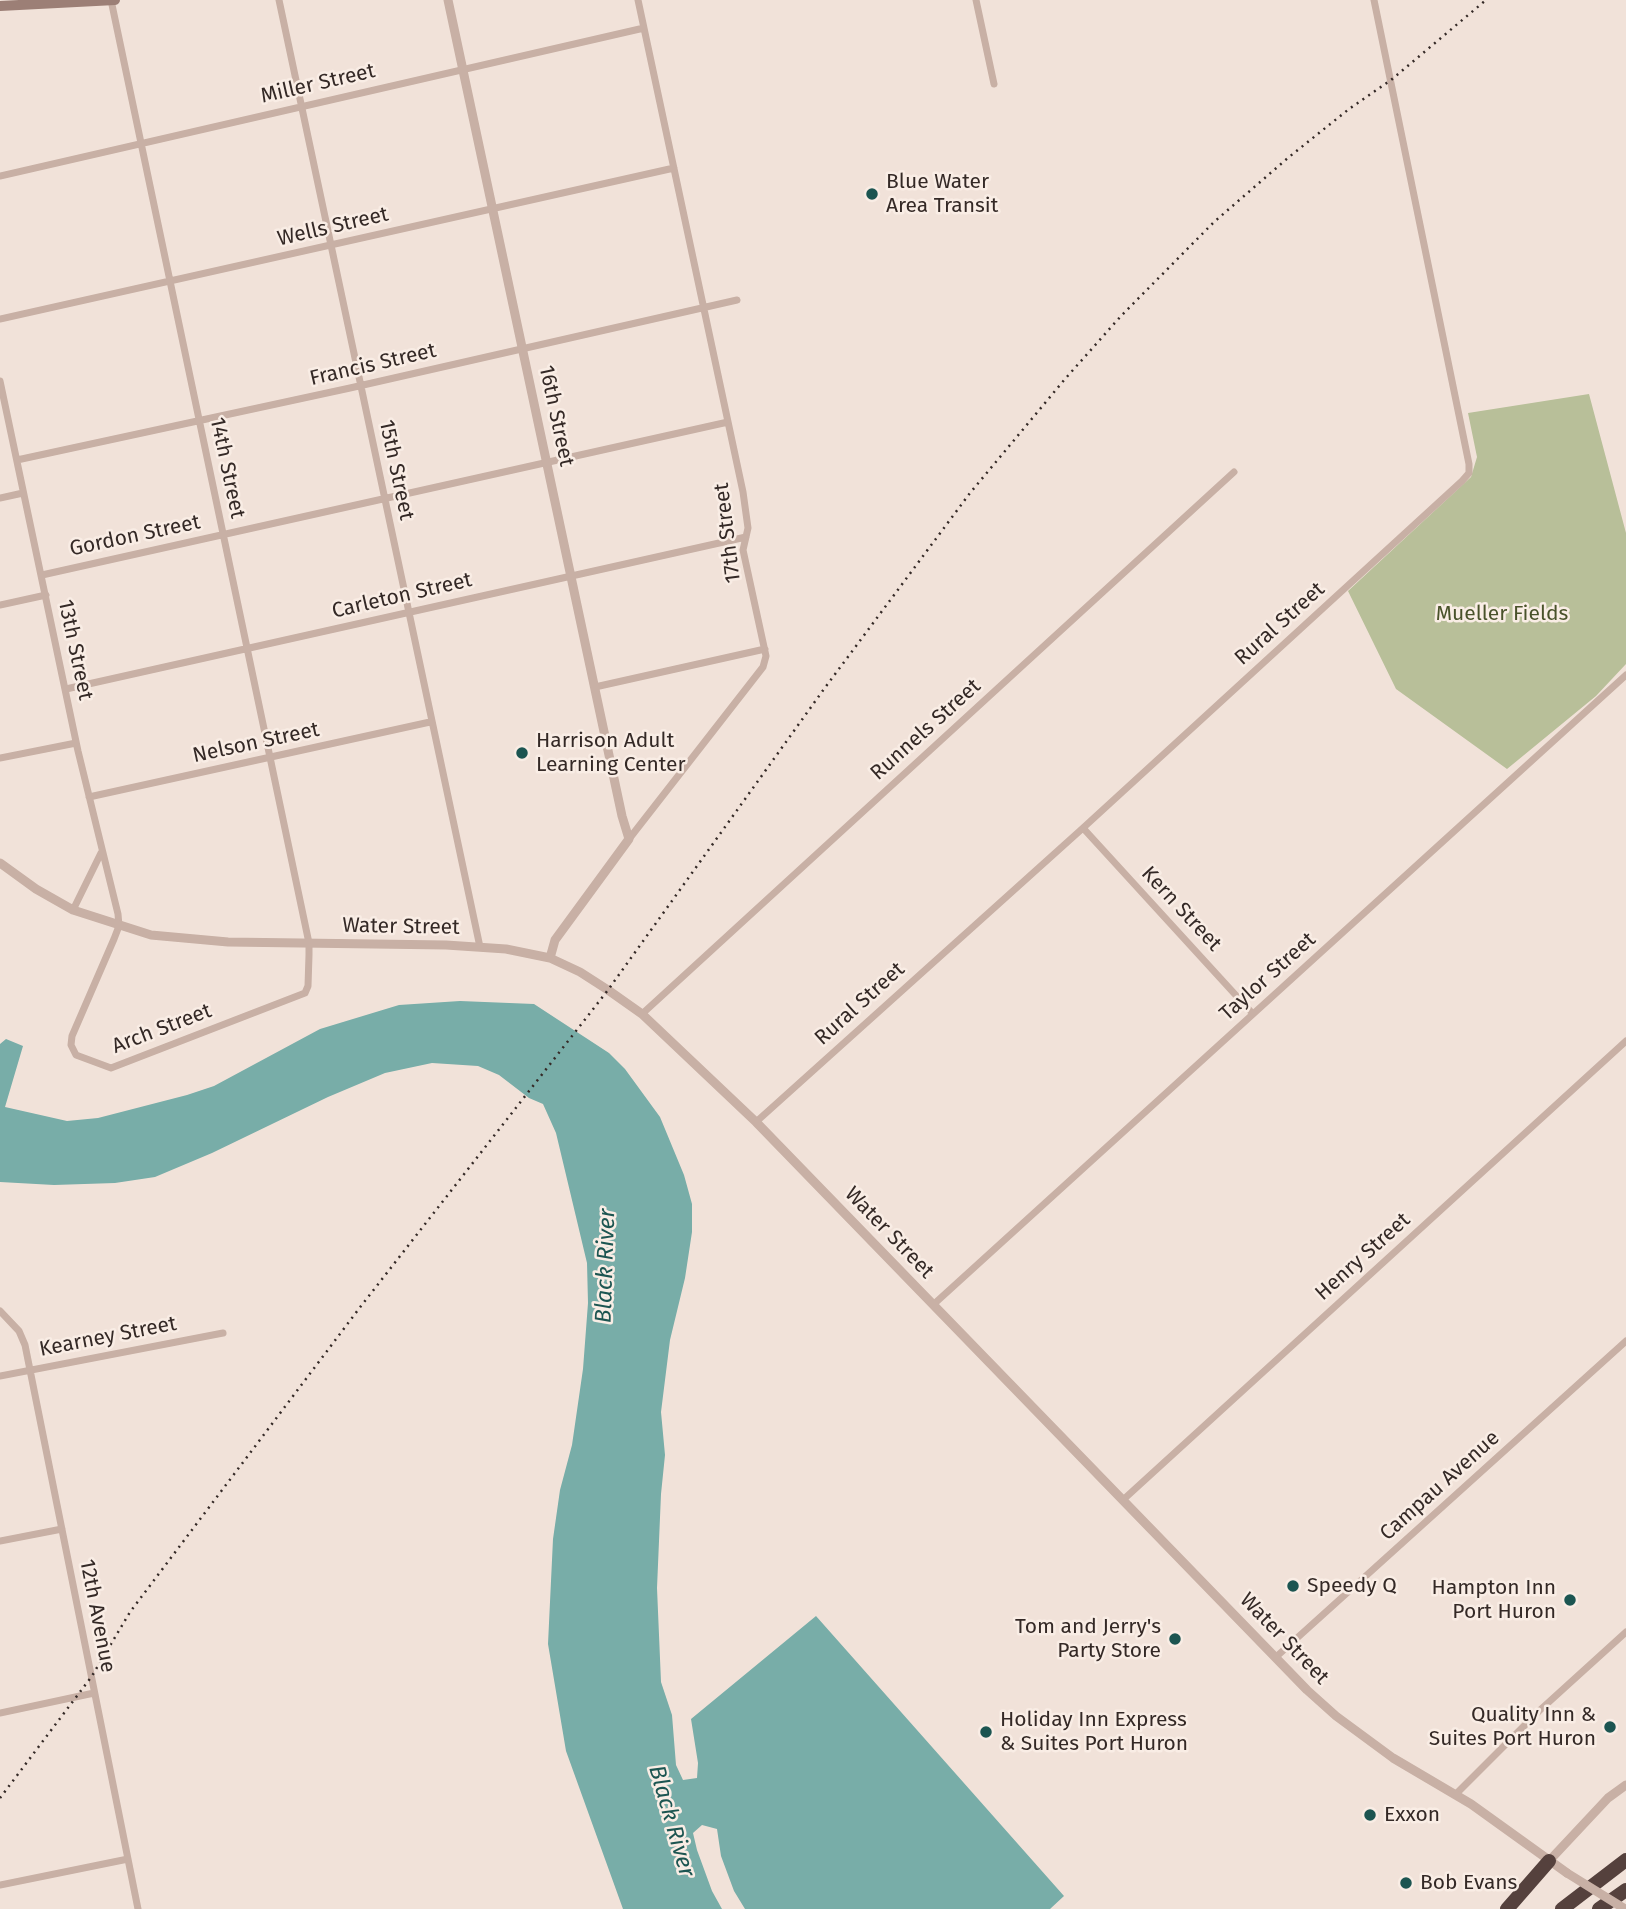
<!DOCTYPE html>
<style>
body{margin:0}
canvas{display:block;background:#f1e2d9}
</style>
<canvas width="1626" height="1909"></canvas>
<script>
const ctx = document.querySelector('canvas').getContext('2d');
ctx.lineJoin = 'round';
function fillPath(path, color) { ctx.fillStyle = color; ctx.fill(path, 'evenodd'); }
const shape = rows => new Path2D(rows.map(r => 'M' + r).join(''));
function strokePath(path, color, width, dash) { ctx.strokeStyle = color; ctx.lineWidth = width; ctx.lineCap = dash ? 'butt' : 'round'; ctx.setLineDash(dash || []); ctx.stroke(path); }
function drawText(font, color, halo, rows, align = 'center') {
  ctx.font = font + ' "Fira Sans",sans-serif'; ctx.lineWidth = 5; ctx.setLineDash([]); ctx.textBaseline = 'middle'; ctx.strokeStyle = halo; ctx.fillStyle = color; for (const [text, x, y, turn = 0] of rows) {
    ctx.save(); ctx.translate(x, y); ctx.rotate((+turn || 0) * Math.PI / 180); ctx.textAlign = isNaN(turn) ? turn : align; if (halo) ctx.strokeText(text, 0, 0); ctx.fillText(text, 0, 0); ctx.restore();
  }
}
fillPath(shape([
 [1589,394,1626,533,1626,664,1596,696,1507,769,1396,689,1348,591,1471,477,1477,457,1468,413]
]), '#b8bf99');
fillPath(shape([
 [460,1001,534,1004,609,1053,625,1069,660,1117,684,1175,692,1204,692,1232,685,1278,670,1340,661,1412,665,1455,661,1494,657,1588,661,1682,672,1715,676,1765,683,1780,697,1778,698,1763,691,1719,816,1616,1064,1896,1050,1909,745,1909,734,1891,721,1856,717,1829,702,1825,693,1833,697,1850,712,1891,722,1909,623,1909,566,1751,548,1644,553,1539,560,1490,572,1445,583,1369,588,1303,587,1263,556,1133,543,1104,529,1098,499,1075,478,1066,432,1063,385,1073,328,1097,212,1153,155,1177,115,1183,54,1185,0,1182,0,1044,6,1039,23,1046,5,1107,67,1121,98,1118,187,1095,214,1086,320,1029,399,1005]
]), '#78ada8');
strokePath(shape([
 [279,0,480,947],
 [976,0,994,84],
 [0,176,644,28],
 [0,319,674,168],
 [0,381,78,751,118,914,119,926,114,939,72,1036,71,1045,76,1055,111,1068,305,993,308,986,309,955,309,943,111,0],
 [17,460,350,388,737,300],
 [0,498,23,493],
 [42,575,728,422],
 [0,605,46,595],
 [595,687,765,649],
 [66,689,746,537],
 [0,758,76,743],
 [89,797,430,722],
 [1083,828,1253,1014],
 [629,839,763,667,766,656,743,550,748,528,743,492,638,0],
 [73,910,101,853],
 [642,1014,1234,472],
 [756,1122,1083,828,1462,481,1469,473,1469,464,1374,0],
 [934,1304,1626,675],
 [0,1311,19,1331,25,1345,138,1909],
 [0,1376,223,1333],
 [1124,1499,1626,1041],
 [0,1541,62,1529],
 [1276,1657,1626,1341],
 [0,1713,94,1693],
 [1456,1794,1539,1711,1626,1632],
 [0,1885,128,1859]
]), '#c8b0a5', 7);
strokePath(shape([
 [448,0,622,816,629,839,555,940,550,958],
 [0,863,36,889,73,910,151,935,228,942,446,945,506,949,550,958,580,972,608,990,642,1014,756,1122,1307,1690,1336,1716,1393,1758,1471,1804,1567,1873],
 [1549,1861,1608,1798,1626,1785]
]), '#c8b0a5', 9);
strokePath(shape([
 [0,6,115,0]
]), '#9c7f76', 10);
strokePath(shape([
 [1507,1909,1549,1861],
 [1562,1909,1626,1860],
 [1599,1909,1626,1890]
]), '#55413d', 14);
strokePath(shape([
 [0,1798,92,1676,130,1612,361,1306,608,990,824,689,970,493,1065,379,1121,316,1214,222,1289,157,1349,109,1391,80,1486,0]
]), '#342926', 2.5, [2, 5]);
strokePath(shape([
 [1567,1873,1625,1909]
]), '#c8b0a5', 9);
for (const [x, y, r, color] of [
 [872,194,7,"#1c5551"],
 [522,753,7,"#1c5551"],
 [1293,1586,7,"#1c5551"],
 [1570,1600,7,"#1c5551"],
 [1175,1639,7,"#1c5551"],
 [1610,1727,7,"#1c5551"],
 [986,1732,7,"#1c5551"],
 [1370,1815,7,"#1c5551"],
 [1406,1883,7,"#1c5551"]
]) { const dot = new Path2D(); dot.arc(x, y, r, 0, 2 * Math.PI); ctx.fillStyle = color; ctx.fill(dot); strokePath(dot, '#f9ede5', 2.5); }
drawText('21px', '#342926', '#f9ede5', [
 ["Miller Street",318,84,-13],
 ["Wells Street",333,227,-13],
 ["Francis Street",373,365,-13],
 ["16th Street",556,416,78],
 ["14th Street",227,468,78],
 ["15th Street",396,470,78],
 ["17th Street",728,533,-97],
 ["Gordon Street",135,536,-12],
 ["Carleton Street",402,596,-13],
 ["Rural Street",1280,624,-42],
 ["13th Street",75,650,78],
 ["Runnels Street",926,730,-42],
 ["Nelson Street",256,743,-12],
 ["Kern Street",1181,909,47],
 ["Water Street",401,927,1],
 ["Taylor Street",1268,977,-42],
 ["Rural Street",860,1004,-42],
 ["Arch Street",162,1029,-21],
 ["Water Street",889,1233,46],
 ["Henry Street",1363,1257,-42],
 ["Kearney Street",108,1337,-11],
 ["Campau Avenue",1440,1486,-42],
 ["12th Avenue",97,1616,79],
 ["Water Street",1284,1639,46]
]);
drawText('21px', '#342926', '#f9ede5', [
 ["Blue Water",886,182],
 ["Area Transit",886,206],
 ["Harrison Adult",536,741],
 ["Learning Center",536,765],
 ["Speedy Q",1307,1586],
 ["Hampton Inn",1556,1588,"right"],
 ["Port Huron",1556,1612,"right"],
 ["Tom and Jerry's",1161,1627,"right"],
 ["Party Store",1161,1651,"right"],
 ["Quality Inn &",1596,1715,"right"],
 ["Suites Port Huron",1596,1739,"right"],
 ["Holiday Inn Express",1000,1720],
 ["& Suites Port Huron",1000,1744],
 ["Exxon",1384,1815],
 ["Bob Evans",1420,1883]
], 'left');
drawText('21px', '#49522a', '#f9ede5', [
 ["Mueller Fields",1502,614]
]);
drawText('italic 23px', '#1c5551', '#f9ede5', [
 ["Black River",606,1266,-88],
 ["Black River",671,1821,74]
]);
</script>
